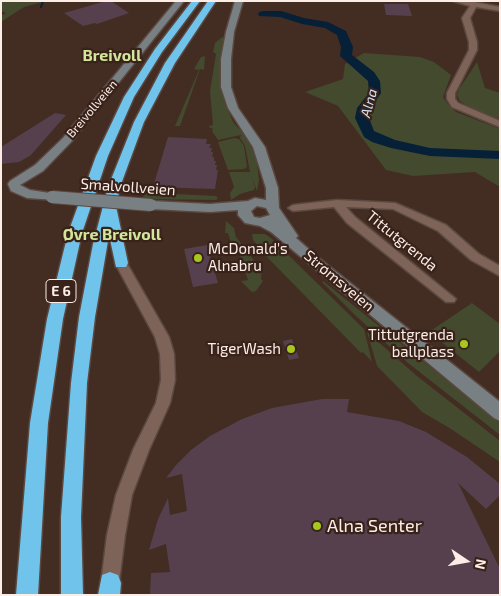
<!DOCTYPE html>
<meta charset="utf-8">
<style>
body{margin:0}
#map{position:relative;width:501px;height:596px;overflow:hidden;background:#432c22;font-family:"Exo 2",sans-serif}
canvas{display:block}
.frame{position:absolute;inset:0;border:2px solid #fcede6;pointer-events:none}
.north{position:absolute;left:441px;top:536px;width:50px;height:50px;-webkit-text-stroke:4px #382219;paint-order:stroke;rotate:102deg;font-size:14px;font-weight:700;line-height:20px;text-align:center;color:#fcede6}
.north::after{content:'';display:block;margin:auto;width:18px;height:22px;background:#fcede6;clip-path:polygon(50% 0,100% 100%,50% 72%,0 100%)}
</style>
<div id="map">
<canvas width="501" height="596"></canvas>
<div class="frame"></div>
<div class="north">N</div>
</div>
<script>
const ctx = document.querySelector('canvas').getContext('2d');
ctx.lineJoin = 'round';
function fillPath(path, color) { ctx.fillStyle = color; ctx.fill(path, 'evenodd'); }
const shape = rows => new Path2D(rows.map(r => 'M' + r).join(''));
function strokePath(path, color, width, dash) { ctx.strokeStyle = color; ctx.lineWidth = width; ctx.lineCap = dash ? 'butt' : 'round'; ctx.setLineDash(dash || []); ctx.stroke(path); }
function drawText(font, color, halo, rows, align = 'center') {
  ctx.font = font + ' "Exo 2",sans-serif'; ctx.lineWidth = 4.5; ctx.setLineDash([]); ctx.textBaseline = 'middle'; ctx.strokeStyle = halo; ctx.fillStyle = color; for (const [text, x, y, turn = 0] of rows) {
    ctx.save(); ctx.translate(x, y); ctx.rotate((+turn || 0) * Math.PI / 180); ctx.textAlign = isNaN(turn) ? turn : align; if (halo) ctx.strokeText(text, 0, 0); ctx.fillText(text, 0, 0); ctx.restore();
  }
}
fillPath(shape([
 [1,1,46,1,24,7,1,22,1,16,6,13,1,11],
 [222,37,225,39,221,80,223,97,233,122,245,135,252,147,257,163,259,180,257,191,251,175,255,187,254,190,240,194,231,200,230,193,234,187,229,172,250,172,245,146,240,138,241,135,218,140,212,131,213,129,209,127,209,126,213,125,210,91,216,54,213,52,214,48,215,43],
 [364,53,420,57,434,62,451,75,443,97,447,103,456,112,500,129,500,187,475,172,413,176,386,170,338,106,305,92,343,79,345,64],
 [205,56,204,70,200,69,180,126,175,126,199,70,194,69,201,57],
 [477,62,485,88,500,93,500,119,473,109,460,101,457,95,459,89],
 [234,138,239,139,244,146,247,167,244,169,228,170,218,142],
 [153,193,216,196,218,198,216,200,140,199,146,194],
 [226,221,234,228,236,237,262,271,261,279,263,281,256,291,252,292,241,281,248,280,237,245,232,246,228,233,225,233],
 [252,234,265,234,272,239,364,329,372,362,363,352,361,353,267,257,253,240],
 [323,281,500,423,500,435,408,363,356,316,322,282],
 [472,303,500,324,500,351,479,372,429,332],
 [367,332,417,376,500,441,500,462,451,429,422,412,377,366]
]), '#434a2e');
strokePath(shape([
 [41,7,43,1]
]), '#062038', 2);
fillPath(shape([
 [263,11,281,11,304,18,328,22,346,31,353,47,352,55,374,72,380,81,381,93,371,108,369,118,374,131,395,140,430,148,500,151,500,159,430,156,391,148,372,142,364,137,355,118,357,108,369,93,368,81,340,56,341,47,337,35,325,28,302,24,280,17,259,16,258,14,259,12,263,11]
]), '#062038');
fillPath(shape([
 [106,1,111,1,129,13,97,24,95,23,83,26,64,13],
 [384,4,408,4,412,16,386,15],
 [55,113,66,115,31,155,19,162,1,164,1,147],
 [168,137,207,139,206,144,211,144,209,148,212,148,211,152,213,152,212,157,214,157,214,161,216,161,215,165,217,165,216,170,218,170,215,189,153,187],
 [207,245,218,283,193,287,184,249],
 [292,339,299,358,289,360,283,341],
 [322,399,349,399,347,412,399,421,426,432,467,457,500,484,500,495,486,509,458,483,500,569,500,595,150,595,151,573,170,572,166,544,149,550,158,519,168,498,170,515,187,511,182,474,166,478,176,465,191,450,210,436,242,419,272,408]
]), '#56404e');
const street = shape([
 [453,1,469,1,500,7,500,11,476,7,470,18,477,42,477,50,455,93,455,99,458,103,500,121,500,127,452,107,447,99,447,93,469,50,469,42,462,18,470,6,453,1],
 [337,200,395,203,446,225,479,254,500,266,500,276,471,260,438,231,393,209,346,207,355,217,456,299,454,302,446,302,347,223,334,207,293,211,288,208,293,205,337,200],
 [121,259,125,260,169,337,174,354,175,380,170,403,149,450,132,495,125,535,119,583,116,589,110,592,104,589,101,583,107,535,116,495,133,450,156,403,161,380,160,354,155,337,115,263,121,259]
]);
const secondary = shape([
 [176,1,184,1,71,142,43,171,20,185,30,190,56,194,58,197,56,200,27,198,11,191,8,184,10,181,35,165,63,138,176,1],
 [235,1,243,1,234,32,231,59,231,87,238,108,265,147,278,188,279,208,298,236,296,238,320,259,500,402,500,421,494,418,271,232,260,226,245,223,238,215,238,210,210,212,151,209,145,205,151,201,210,204,248,201,255,198,266,200,266,188,253,147,228,108,221,87,221,59,226,32,235,1],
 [257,206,266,208,270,215,260,218,254,217,251,211,257,206]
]);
const highway = shape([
 [192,1,200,1,162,52,134,97,108,156,82,233,63,319,48,423,38,595,16,595,30,423,47,319,68,233,96,156,124,97,155,49,192,1],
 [208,1,216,1,175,63,144,122,120,187,116,206,128,263,126,267,116,267,109,235,95,317,87,383,81,517,83,595,61,595,61,517,71,383,79,317,93,244,108,187,134,122,165,63,208,1],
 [110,572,118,575,121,583,120,595,98,595,102,575,110,572]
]);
strokePath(street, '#5b4840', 3);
strokePath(secondary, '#5b4840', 3);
strokePath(highway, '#5b4840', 3);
fillPath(street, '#7d6358');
fillPath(secondary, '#798084');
fillPath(highway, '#70c3eb');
const secondaryBridge = shape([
 [52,197,151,205]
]);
strokePath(secondaryBridge, '#5b4840', 14, []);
strokePath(secondaryBridge, '#798084', 12);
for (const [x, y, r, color] of [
 [198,258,5,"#a8c71d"],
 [464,344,5,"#a8c71d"],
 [291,349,5,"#a8c71d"],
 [317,526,5,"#a8c71d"]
]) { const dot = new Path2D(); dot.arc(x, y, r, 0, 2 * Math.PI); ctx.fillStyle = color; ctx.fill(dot); strokePath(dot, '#382219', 2); }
drawText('12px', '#fcede6', '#382219', [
 ["Breivollveien",92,109,-50]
]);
drawText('italic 14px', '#d0e3f7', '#382219', [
 ["Alna",369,103,-75]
]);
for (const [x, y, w] of [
 [61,291,30]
]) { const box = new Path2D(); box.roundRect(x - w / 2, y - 11.5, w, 23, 4); ctx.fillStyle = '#382219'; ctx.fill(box); strokePath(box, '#fcede6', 1); }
drawText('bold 14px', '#fcede6', null, [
 ["E 6",61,291]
]);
drawText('15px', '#fcede6', '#382219', [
 ["Smalvollveien",128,187,4],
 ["Tittutgrenda",402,241,39],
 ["Strømsveien",339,281,40]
]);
drawText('15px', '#fcede6', '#382219', [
 ["McDonald's",208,249,"left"],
 ["Alnabru",208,266,"left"],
 ["Tittutgrenda",454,335],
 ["ballplass",454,352],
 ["TigerWash",281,349]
], 'right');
drawText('bold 16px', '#d3e79c', '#382219', [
 ["Breivoll",112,56]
]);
drawText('bold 16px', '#d3e79c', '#382219', [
 ["Øvre Breivoll",112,235]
]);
drawText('18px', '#fcede6', '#382219', [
 ["Alna Senter",327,526]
], 'left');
</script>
